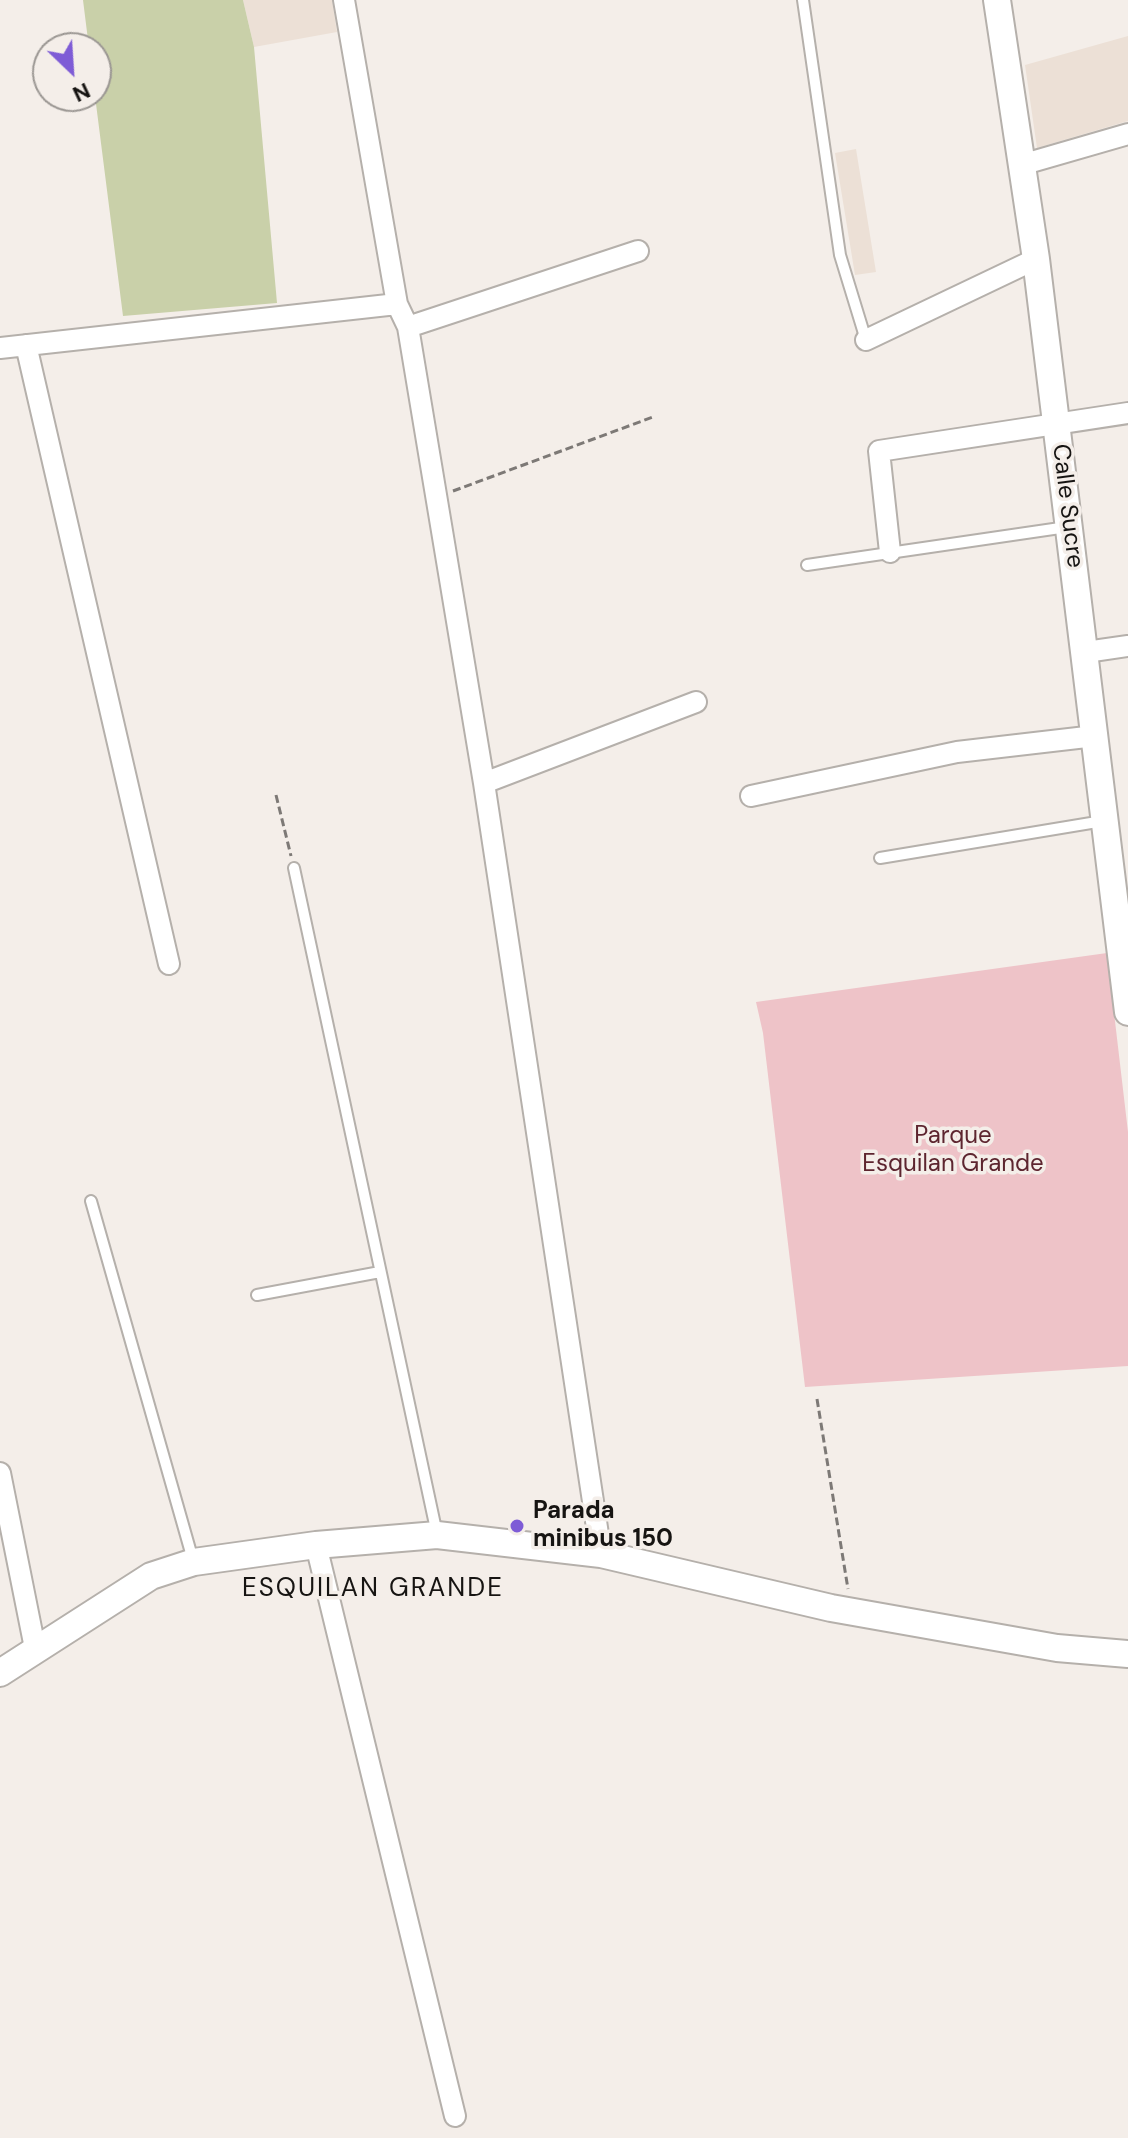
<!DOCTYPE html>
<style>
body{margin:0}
#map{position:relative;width:1128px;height:2138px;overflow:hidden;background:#f4eee9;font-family:"DM Sans",sans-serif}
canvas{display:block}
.north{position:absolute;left:32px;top:32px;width:80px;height:80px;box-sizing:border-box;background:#f4eee9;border:2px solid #9b9793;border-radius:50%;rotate:155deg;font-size:22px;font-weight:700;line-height:32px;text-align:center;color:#161412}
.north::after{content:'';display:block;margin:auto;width:28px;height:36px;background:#7e5cd6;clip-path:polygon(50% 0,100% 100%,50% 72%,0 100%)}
</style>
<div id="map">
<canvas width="1128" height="2138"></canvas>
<div class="north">N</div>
</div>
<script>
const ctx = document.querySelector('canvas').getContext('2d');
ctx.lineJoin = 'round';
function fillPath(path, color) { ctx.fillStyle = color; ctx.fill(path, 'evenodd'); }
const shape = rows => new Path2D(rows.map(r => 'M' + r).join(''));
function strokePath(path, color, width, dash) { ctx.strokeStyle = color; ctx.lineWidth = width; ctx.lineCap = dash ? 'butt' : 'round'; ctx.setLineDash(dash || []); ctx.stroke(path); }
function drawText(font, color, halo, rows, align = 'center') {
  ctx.font = font + ' "DM Sans",sans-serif'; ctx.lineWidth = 7; ctx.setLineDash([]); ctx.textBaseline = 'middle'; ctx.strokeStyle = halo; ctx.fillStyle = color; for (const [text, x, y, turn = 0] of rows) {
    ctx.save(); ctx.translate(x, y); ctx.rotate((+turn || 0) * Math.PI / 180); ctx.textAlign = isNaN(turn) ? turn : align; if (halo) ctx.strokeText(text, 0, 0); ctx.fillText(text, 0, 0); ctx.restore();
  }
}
fillPath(shape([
 [243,0,332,0,337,32,254,47],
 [1128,36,1128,121,1037,148,1025,65],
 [856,149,876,272,855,275,835,153]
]), '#ece0d6');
fillPath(shape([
 [1107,953,1128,1132,1128,1366,805,1387,763,1033,756,1002]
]), '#eec3c8');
fillPath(shape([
 [83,0,243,0,254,47,277,303,123,316,95,96,96,48,89,48]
]), '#c9d0a9');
const service = shape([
 [803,0,840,255,866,340],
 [807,565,1067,527],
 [880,858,1103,821],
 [294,868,437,1534],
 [91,1201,193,1560],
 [257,1295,380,1272]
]);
const minor = shape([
 [344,0,397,304,408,327,484,783,601,1554],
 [1021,165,1128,134],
 [408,327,638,251],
 [866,340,1036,259],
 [26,345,169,964],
 [0,348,397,304],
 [890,552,879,451,1128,413],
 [1086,652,1128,646],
 [484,783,696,702],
 [751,796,957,752,1095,736],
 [0,1473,35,1648],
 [316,1545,455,2116]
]);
const tertiary = shape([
 [997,0,1036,259,1128,1012],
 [0,1673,151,1576,194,1562,316,1545,437,1535,601,1554,831,1608,1057,1648,1128,1654]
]);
strokePath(service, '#b5b0ab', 14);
strokePath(minor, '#b5b0ab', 24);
strokePath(tertiary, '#b5b0ab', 30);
strokePath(shape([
 [453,491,653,417],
 [276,795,291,856],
 [817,1399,848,1589]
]), '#7d7976', 3, [8, 4]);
strokePath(service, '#fff', 10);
strokePath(minor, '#fff', 20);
strokePath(tertiary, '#fff', 26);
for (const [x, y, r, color] of [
 [517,1526,8,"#7e5cd6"]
]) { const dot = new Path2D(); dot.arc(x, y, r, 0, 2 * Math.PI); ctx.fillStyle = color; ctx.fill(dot); strokePath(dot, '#f4eee9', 3); }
drawText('24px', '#161412', '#f4eee9', [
 ["Calle Sucre",1067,506,83]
]);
drawText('24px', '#5d252f', '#f4eee9', [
 ["Parque",953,1137],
 ["Esquilan Grande",953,1165]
]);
drawText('bold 24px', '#161412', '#f4eee9', [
 ["Parada",533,1512],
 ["minibus 150",533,1540]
], 'left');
ctx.letterSpacing = '2px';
drawText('26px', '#161412', '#f4eee9', [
 ["ESQUILAN GRANDE",373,1589]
]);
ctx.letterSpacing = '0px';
</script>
